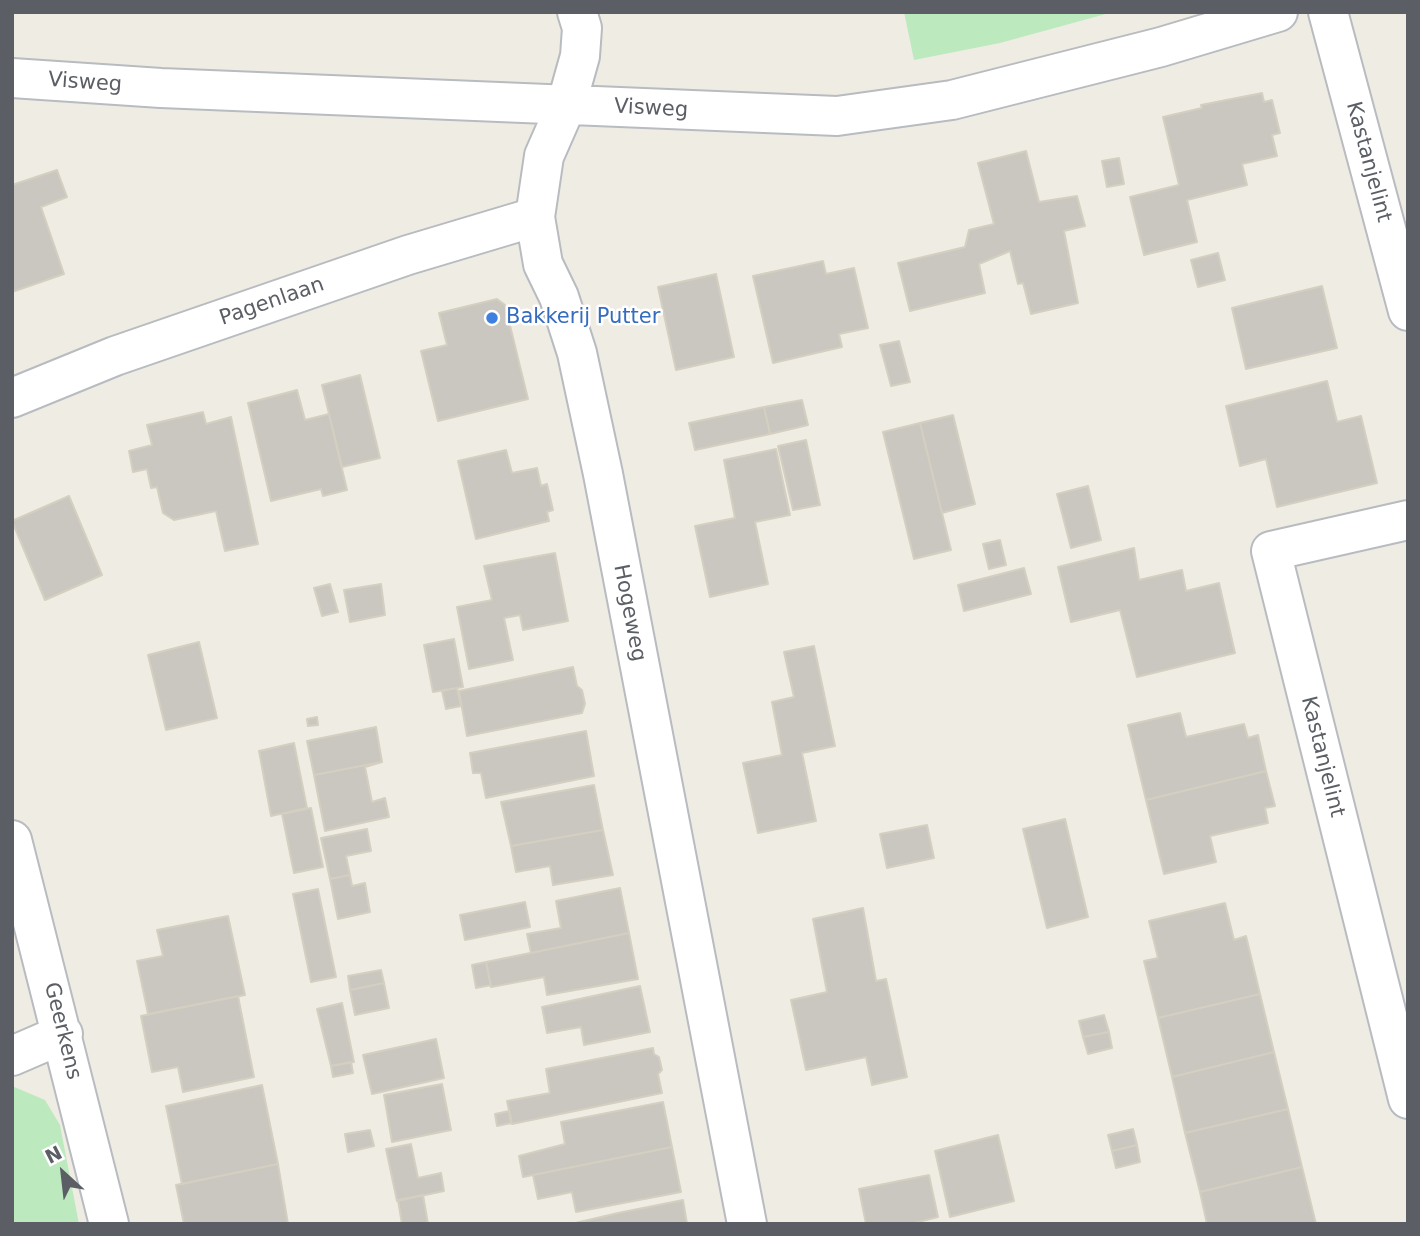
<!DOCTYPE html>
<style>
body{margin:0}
#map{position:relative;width:1420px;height:1236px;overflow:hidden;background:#efede3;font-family:"DejaVu Sans",sans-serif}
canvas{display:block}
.frame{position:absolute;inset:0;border:14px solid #5b5f65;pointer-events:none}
.north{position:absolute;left:28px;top:1138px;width:70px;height:70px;-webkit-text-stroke:5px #fff;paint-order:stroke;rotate:333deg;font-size:19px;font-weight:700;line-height:28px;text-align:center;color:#5b5f65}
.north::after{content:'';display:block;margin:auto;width:24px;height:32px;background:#5b5f65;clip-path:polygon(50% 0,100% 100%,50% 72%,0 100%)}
</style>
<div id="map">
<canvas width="1420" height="1236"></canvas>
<div class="frame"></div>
<div class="north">N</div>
</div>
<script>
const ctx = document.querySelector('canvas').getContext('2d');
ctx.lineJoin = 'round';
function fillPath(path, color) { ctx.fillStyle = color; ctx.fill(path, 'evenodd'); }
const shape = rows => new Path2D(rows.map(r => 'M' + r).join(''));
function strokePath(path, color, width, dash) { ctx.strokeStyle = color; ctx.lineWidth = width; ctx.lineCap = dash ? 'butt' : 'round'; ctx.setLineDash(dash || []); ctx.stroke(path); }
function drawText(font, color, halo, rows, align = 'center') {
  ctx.font = font + ' "DejaVu Sans",sans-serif'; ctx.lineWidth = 5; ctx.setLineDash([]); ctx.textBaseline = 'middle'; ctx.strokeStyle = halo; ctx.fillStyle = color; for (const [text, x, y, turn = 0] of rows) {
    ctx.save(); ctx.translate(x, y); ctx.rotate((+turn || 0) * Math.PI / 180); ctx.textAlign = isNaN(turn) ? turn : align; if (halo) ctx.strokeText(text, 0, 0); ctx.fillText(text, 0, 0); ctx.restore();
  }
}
fillPath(shape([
 [904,12,1113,12,1000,43,914,60],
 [12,1086,45,1100,60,1125,79,1224,12,1224]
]), '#bde9bf');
const building = shape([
 [1262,93,1264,102,1272,100,1280,133,1272,135,1277,156,1242,164,1247,185,1187,200,1197,242,1144,255,1130,197,1179,185,1163,117,1202,108,1201,105,1262,93],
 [1026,151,1039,202,1077,196,1085,226,1064,231,1078,303,1031,314,1023,283,1018,284,1010,251,979,264,985,293,910,311,898,263,965,247,969,230,994,224,978,163,1026,151],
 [1119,158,1124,184,1107,187,1102,161,1119,158],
 [57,170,67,197,41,207,64,274,12,292,12,185,57,170],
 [1218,253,1225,280,1198,287,1191,260,1218,253],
 [823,261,826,274,854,268,868,328,839,334,842,347,773,363,753,276,823,261],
 [716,274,734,357,676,370,658,287,716,274],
 [1322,286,1337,348,1246,369,1232,308,1322,286],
 [497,299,505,305,528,399,438,421,421,351,447,345,439,313,497,299],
 [899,341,910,382,891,386,880,345,899,341],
 [360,375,380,458,342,467,322,385,360,375],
 [1327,381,1337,422,1361,416,1377,483,1277,507,1266,459,1240,466,1226,406,1327,381],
 [297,390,305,420,329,414,347,490,323,496,321,489,271,501,248,403,297,390],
 [802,400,808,425,770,434,764,407,802,400],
 [764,407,770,434,695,450,689,423,764,407],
 [203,412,206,424,231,417,258,544,225,551,216,511,174,520,163,513,157,487,151,488,147,469,133,472,129,451,152,445,147,425,203,412],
 [953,415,975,504,942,513,920,423,953,415],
 [920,423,951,550,914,559,883,432,920,423],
 [806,440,820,505,793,510,778,446,806,440],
 [776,449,790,515,755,522,768,584,710,597,695,526,735,518,724,460,776,449],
 [506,450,512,473,537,468,541,486,547,484,553,510,547,512,549,521,476,539,458,461,506,450],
 [1088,486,1101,540,1071,548,1057,494,1088,486],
 [69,496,102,575,45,600,12,521,69,496],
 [1000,540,1006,565,989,569,983,544,1000,540],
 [1134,548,1139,580,1182,570,1186,591,1219,583,1235,653,1137,677,1120,610,1071,622,1058,567,1134,548],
 [555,553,568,621,523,630,520,615,504,618,513,660,469,669,457,607,492,600,484,566,555,553],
 [1024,568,1031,594,964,611,958,585,1024,568],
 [330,584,338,612,322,616,314,588,330,584],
 [381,584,385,615,350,622,344,590,381,584],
 [454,639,463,687,433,692,424,645,454,639],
 [199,642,217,718,166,730,148,655,199,642],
 [814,646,835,746,802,753,816,821,758,833,743,763,782,755,772,702,794,697,784,652,814,646],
 [573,667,577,686,582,690,585,704,582,713,467,736,459,691,573,667],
 [457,688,461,706,446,709,442,691,457,688],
 [1180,713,1186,737,1244,724,1248,738,1258,735,1266,771,1146,800,1128,725,1180,713],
 [317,717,318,725,308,726,307,719,317,717],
 [376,727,382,762,314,775,307,741,376,727],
 [586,731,594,776,486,798,481,773,473,773,470,753,586,731],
 [294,743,307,808,271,816,259,751,294,743],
 [382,762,365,767,372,802,385,798,389,817,325,831,314,775,382,762],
 [1266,771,1275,806,1265,808,1268,823,1210,836,1216,862,1164,874,1146,800,1266,771],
 [594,785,603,830,511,846,501,802,594,785],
 [311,808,323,867,294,873,282,814,311,808],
 [1065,819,1088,917,1047,928,1023,829,1065,819],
 [927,825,934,858,887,868,880,834,927,825],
 [367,829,371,851,346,856,350,875,330,879,321,838,367,829],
 [603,830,613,875,553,885,550,866,516,872,511,846,603,830],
 [350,875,352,886,365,883,370,912,338,919,330,879,350,875],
 [620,888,629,933,531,953,527,934,561,928,556,901,620,888],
 [318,889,336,977,311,982,293,894,318,889],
 [525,902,530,927,465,940,460,915,525,902],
 [1225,903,1234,940,1246,936,1260,994,1158,1018,1144,961,1158,958,1149,921,1225,903],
 [863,908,876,981,886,979,907,1077,872,1085,866,1057,806,1070,791,1000,827,992,813,919,863,908],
 [228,916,245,995,148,1014,137,961,163,956,157,930,228,916],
 [629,933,638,979,547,995,544,977,491,987,486,962,629,933],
 [486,962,491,985,476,988,472,965,486,962],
 [381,970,384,983,350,990,348,976,381,970],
 [384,983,389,1008,355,1015,350,990,384,983],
 [640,986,650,1032,584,1045,581,1027,547,1033,542,1007,640,986],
 [1260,994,1274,1052,1172,1077,1158,1018,1260,994],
 [238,996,254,1077,183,1092,178,1067,152,1072,141,1016,238,996],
 [342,1003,354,1062,331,1066,317,1009,342,1003],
 [1104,1015,1109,1032,1083,1037,1079,1021,1104,1015],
 [1109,1032,1112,1048,1088,1054,1083,1037,1109,1032],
 [436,1039,444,1078,372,1094,363,1055,436,1039],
 [653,1048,654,1054,659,1057,662,1070,658,1074,662,1093,512,1124,507,1101,550,1093,546,1069,653,1048],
 [1274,1052,1288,1109,1185,1133,1172,1077,1274,1052],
 [351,1062,353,1073,333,1077,331,1066,351,1062],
 [442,1084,451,1130,392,1142,384,1095,442,1084],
 [262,1085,278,1164,182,1184,166,1106,262,1085],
 [663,1102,672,1147,523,1177,519,1156,565,1144,561,1122,663,1102],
 [1288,1109,1302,1167,1200,1192,1185,1133,1288,1109],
 [509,1111,511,1123,497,1126,495,1114,509,1111],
 [1133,1129,1137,1145,1112,1151,1108,1135,1133,1129],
 [370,1130,374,1146,348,1152,345,1134,370,1130],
 [998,1135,1014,1201,950,1217,935,1151,998,1135],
 [411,1144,418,1178,441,1173,444,1191,397,1201,386,1149,411,1144],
 [1137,1145,1140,1162,1116,1168,1112,1151,1137,1145],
 [672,1147,681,1192,576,1212,572,1192,538,1199,533,1175,672,1147],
 [278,1164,288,1224,184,1224,176,1185,278,1164],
 [1302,1167,1316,1224,1207,1224,1200,1192,1302,1167],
 [929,1175,938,1217,910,1224,866,1224,859,1189,929,1175],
 [423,1195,428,1224,402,1224,398,1200,423,1195],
 [683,1200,687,1224,571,1224,618,1213,683,1200]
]);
fillPath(building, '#cac7c0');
strokePath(building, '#d4cfc1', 2);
const street = shape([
 [577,12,582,28,580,56,566,106,544,156,535,217,543,264,559,297,577,353,603,474,747,1224],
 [1328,12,1408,311],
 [12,78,161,88,837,116,952,100,1161,47,1278,12],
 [12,398,115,356,408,255,535,217],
 [1408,520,1271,551,1408,1099],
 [12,840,109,1224],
 [12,1056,63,1034]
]);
strokePath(street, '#b8bbc0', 42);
strokePath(street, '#fff', 38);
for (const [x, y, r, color] of [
 [492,318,7,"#3f7fe0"]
]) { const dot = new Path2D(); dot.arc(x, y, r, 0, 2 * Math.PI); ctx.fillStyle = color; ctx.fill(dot); strokePath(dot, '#fff', 2.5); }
drawText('21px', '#5b5f65', '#fff', [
 ["Visweg",85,83,4],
 ["Visweg",651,109,3],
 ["Kastanjelint",1368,162,75],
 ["Pagenlaan",272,302,-19],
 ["Hogeweg",629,613,79],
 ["Kastanjelint",1322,757,76],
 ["Geerkens",62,1031,76]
]);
drawText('21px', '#366cbe', '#fff', [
 ["Bakkerij Putter",506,318]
], 'left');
</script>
